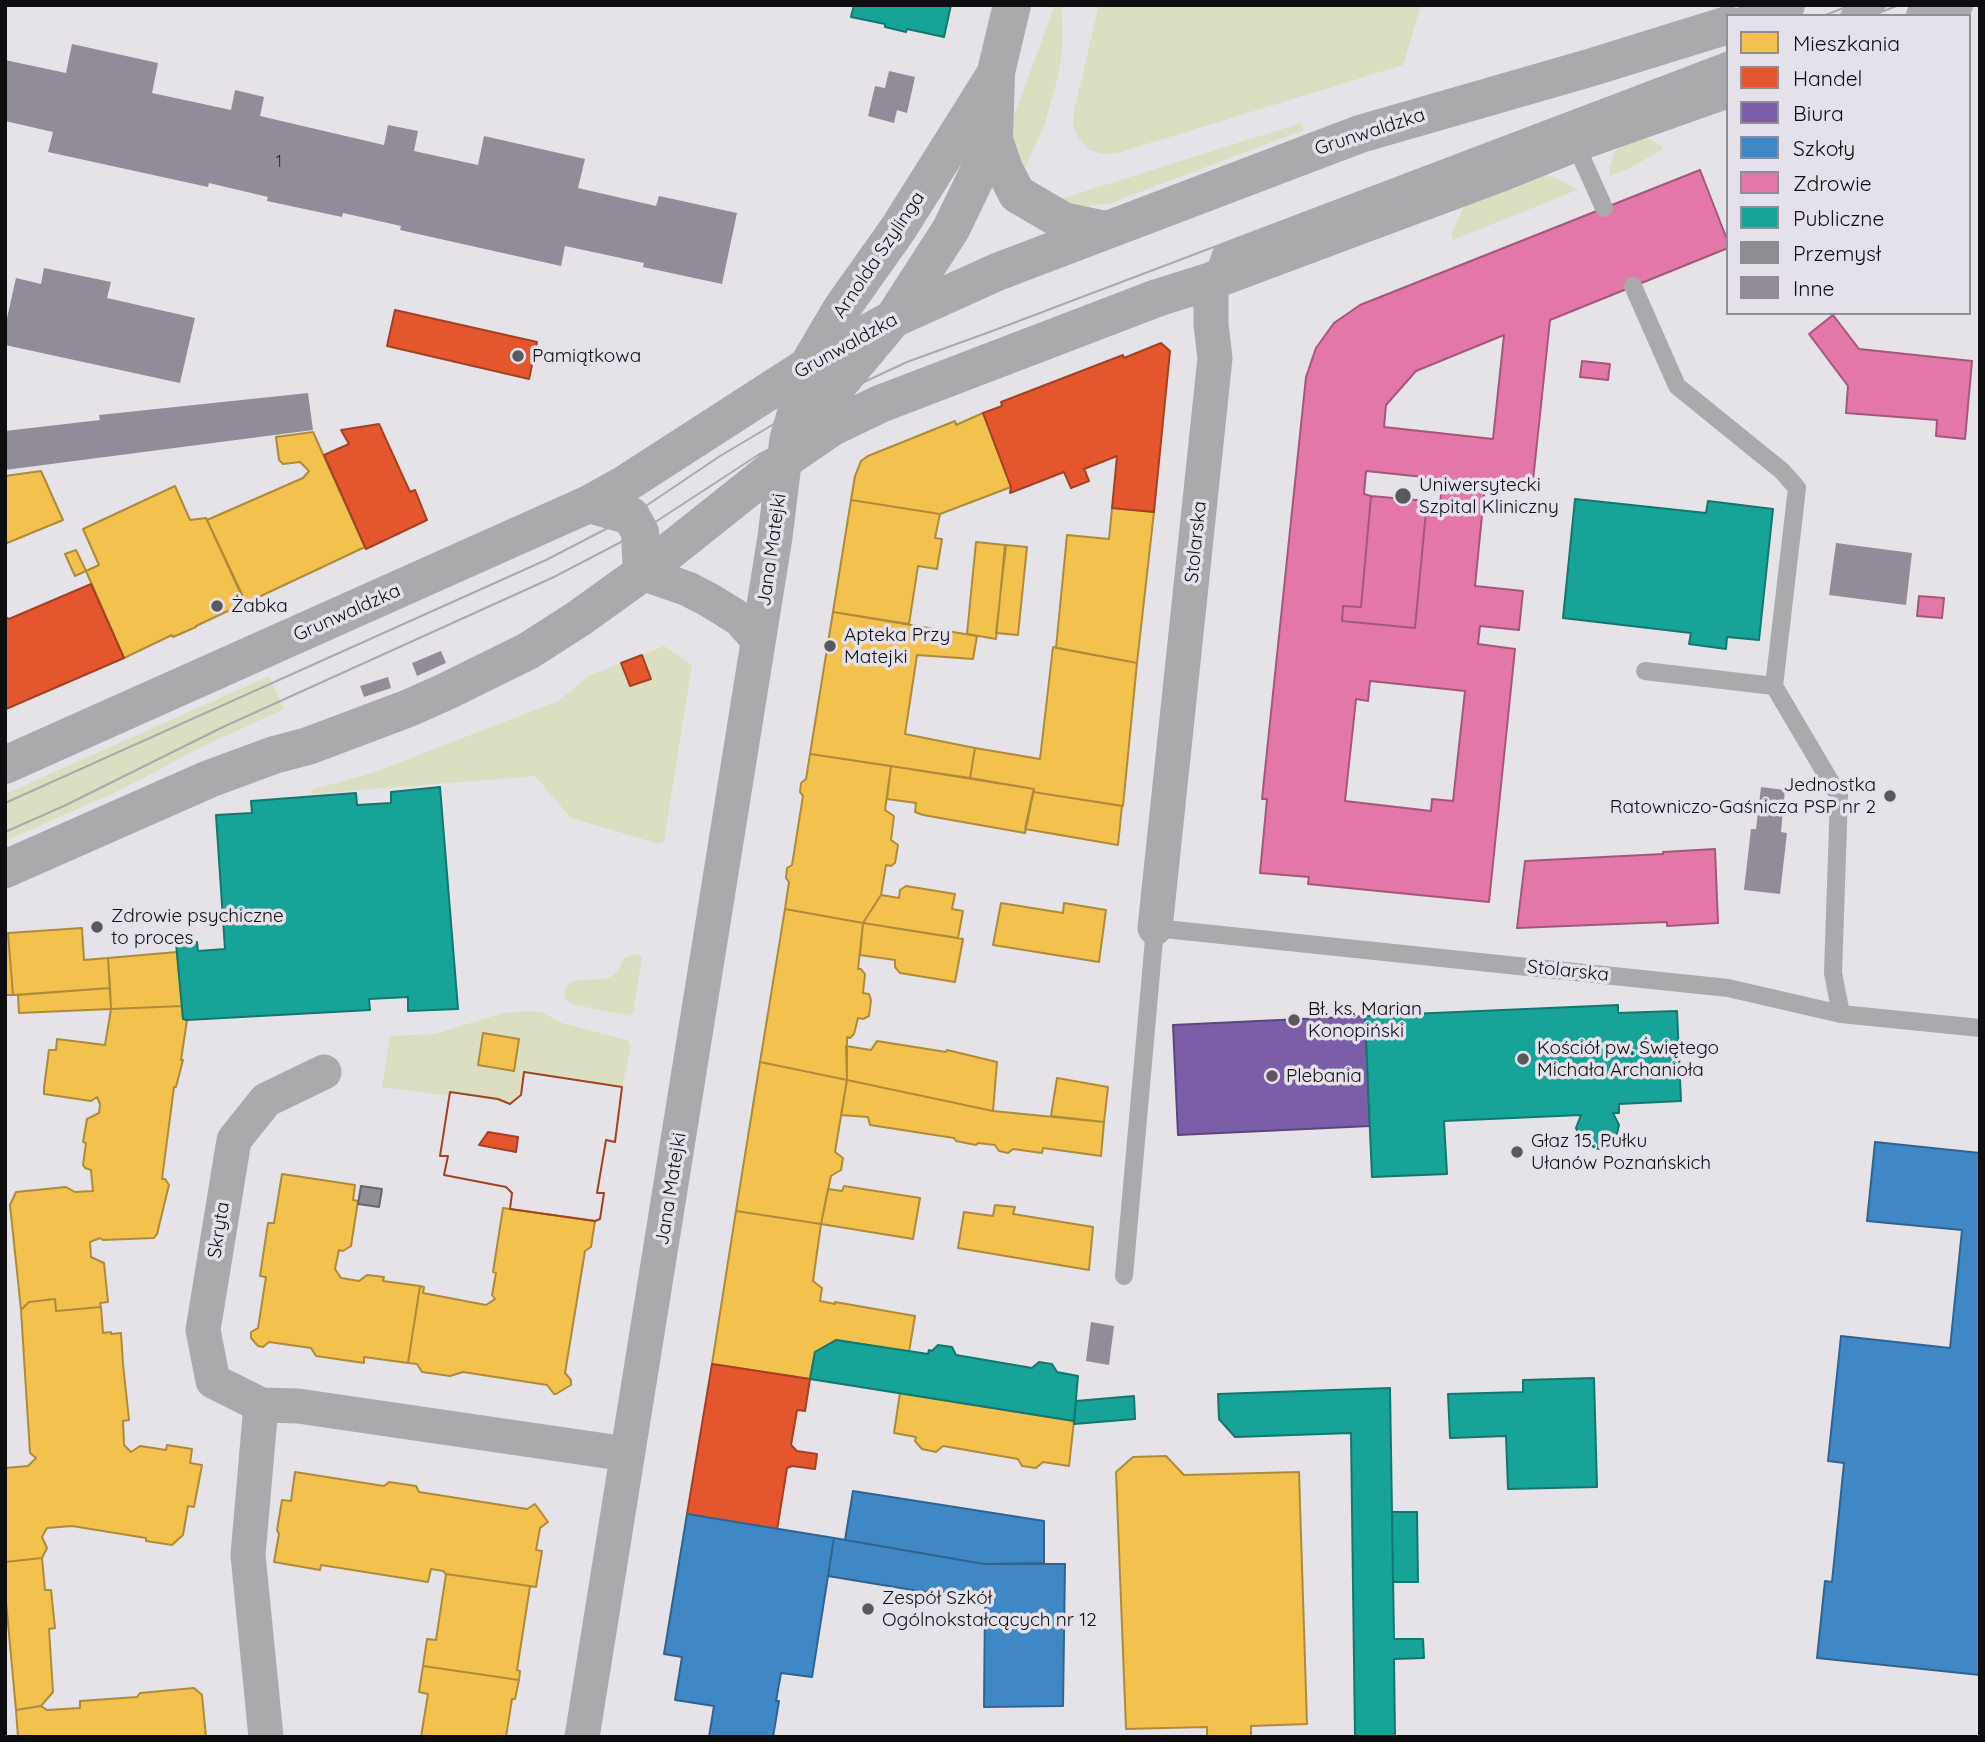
<!DOCTYPE html>
<meta charset="utf-8">
<style>
body{margin:0}
#map{position:relative;width:1985px;height:1742px;overflow:hidden;background:#e5e3e8;font-family:Quicksand,sans-serif}
canvas{display:block}
.frame{position:absolute;inset:0;border:7px solid #0e0d10;pointer-events:none}
.legend{position:absolute;left:1726px;top:14px;width:245px;height:301px;box-sizing:border-box;background:#e5e1ea;border:2px solid #8f8c93;margin:0;padding:9px 12px;list-style:none;font-size:21px;color:#0e0d10}
.legend li{display:flex;align-items:center;gap:14px;height:35px}
.legend b{width:35px;border:2px solid #8f8c93}
</style>
<div id="map">
<canvas width="1985" height="1742"></canvas>
<div class="frame"></div>
<ul class="legend">
<li><b style="height:19px;background:#f2c14e"></b>Mieszkania</li>
<li><b style="height:19px;background:#e4572e"></b>Handel</li>
<li><b style="height:19px;background:#7b5ea7"></b>Biura</li>
<li><b style="height:19px;background:#3f88c5"></b>Szkoły</li>
<li><b style="height:19px;background:#e377a8"></b>Zdrowie</li>
<li><b style="height:19px;background:#17a398"></b>Publiczne</li>
<li><b style="height:19px;background:#8d8d92"></b>Przemysł</li>
<li><b style="height:19px;background:#928c99"></b>Inne</li>
</ul>
</div>
<script>
const ctx = document.querySelector('canvas').getContext('2d');
ctx.lineJoin = 'round';
function fillPath(path, color) { ctx.fillStyle = color; ctx.fill(path, 'evenodd'); }
const shape = rows => new Path2D(rows.map(r => 'M' + r).join(''));
function strokePath(path, color, width, dash) { ctx.strokeStyle = color; ctx.lineWidth = width; ctx.lineCap = dash ? 'butt' : 'round'; ctx.setLineDash(dash || []); ctx.stroke(path); }
function drawText(font, color, halo, rows, align = 'center') {
  ctx.font = font + ' Quicksand,sans-serif'; ctx.lineWidth = 7; ctx.setLineDash([]); ctx.textBaseline = 'middle'; ctx.strokeStyle = halo; ctx.fillStyle = color; for (const [text, x, y, turn = 0] of rows) {
    ctx.save(); ctx.translate(x, y); ctx.rotate((+turn || 0) * Math.PI / 180); ctx.textAlign = isNaN(turn) ? turn : align; if (halo) ctx.strokeText(text, 0, 0); ctx.fillText(text, 0, 0); ctx.restore();
  }
}
fillPath(shape([
 [1055,5,1061,5,1063,30,1062,51,1058,77,1045,123,1023,173,1013,147,1013,118],
 [1099,5,1421,5,1403,65,1118,153,1104,154,1089,150,1079,140,1073,126,1074,111],
 [1301,123,1304,130,1111,203,1082,207,1054,201],
 [1644,137,1662,146,1663,149,1628,169,1610,176,1609,168,1615,151,1623,146],
 [1546,176,1557,178,1577,190,1453,240,1451,235,1464,206,1535,177],
 [664,646,692,665,664,841,659,844,571,818,535,776,312,794,311,790,375,772,558,701,590,675,621,663,630,686,650,679,642,655],
 [269,676,284,709,204,746,118,791,5,841,5,794],
 [638,954,642,958,633,1013,630,1016,575,1005,567,1001,564,996,565,990,569,983,579,980,606,979,612,976,618,971,624,958],
 [530,1011,543,1013,562,1023,627,1040,631,1046,622,1087,524,1072,521,1095,510,1104,450,1092,449,1096,382,1087,390,1036,435,1034,503,1013]
]), '#dcdec1');
const homes = shape([
 [983,413,1011,487,940,514,851,500,855,476,861,461,868,456,955,421,956,425,983,413],
 [313,432,365,547,246,603,207,520,303,478,309,471,300,462,283,464,279,460,276,437,313,432],
 [41,471,63,520,7,543,5,538,5,476,41,471],
 [175,486,190,520,206,518,207,520,245,603,196,626,196,627,173,637,172,635,124,658,86,571,99,565,83,529,175,486],
 [851,500,940,514,935,538,942,539,937,569,918,566,909,624,833,612,851,500],
 [1112,508,1154,512,1137,663,1056,648,1067,535,1109,539,1112,508],
 [976,542,1005,545,996,639,967,634,976,542],
 [1006,545,1027,547,1018,635,996,633,1006,545],
 [76,550,86,571,75,576,65,554,76,550],
 [833,612,977,636,973,659,917,655,905,734,975,748,970,778,810,754,833,612],
 [1053,647,1137,663,1123,806,1033,792,1034,789,970,778,975,748,1040,759,1053,647],
 [810,754,891,766,885,810,894,816,891,840,898,845,895,863,891,866,886,865,881,895,863,923,785,909,789,882,786,878,787,868,792,865,803,796,800,792,801,783,806,779,810,754],
 [891,766,1034,789,1025,833,923,815,915,812,916,803,887,799,891,766],
 [1033,792,1122,806,1118,845,1025,829,1033,792],
 [906,886,955,894,952,909,963,911,958,938,863,923,881,895,899,898,900,890,906,886],
 [1001,903,1063,913,1064,903,1106,910,1099,962,993,945,1001,903],
 [785,909,863,923,858,969,861,969,865,974,863,993,869,994,871,1000,869,1016,863,1019,858,1018,854,1034,850,1038,847,1037,847,1080,760,1062,785,909],
 [863,923,963,939,955,982,900,973,895,967,895,960,860,955,863,923],
 [82,928,84,960,108,958,110,988,13,995,8,933,82,928],
 [5,933,8,933,13,995,5,995,5,933],
 [177,952,182,1006,111,1009,108,958,177,952],
 [110,988,111,1009,19,1013,18,995,110,988],
 [182,1006,183,1019,187,1020,181,1060,183,1060,176,1087,174,1087,162,1179,165,1179,169,1185,157,1234,154,1238,103,1240,100,1238,90,1242,91,1257,104,1263,108,1302,100,1303,101,1307,56,1311,55,1299,29,1302,21,1310,10,1205,16,1192,66,1187,75,1192,93,1191,91,1170,85,1168,83,1165,86,1143,83,1142,87,1119,99,1113,100,1104,97,1097,91,1101,44,1094,44,1088,49,1050,56,1050,57,1039,105,1045,111,1009,182,1006],
 [483,1033,519,1039,514,1071,478,1065,483,1033],
 [877,1041,946,1052,947,1050,997,1062,993,1111,847,1080,846,1046,871,1050,877,1041],
 [760,1062,847,1080,835,1152,843,1158,841,1170,831,1176,821,1224,736,1211,760,1062],
 [1057,1078,1108,1087,1104,1122,1051,1116,1057,1078],
 [847,1080,993,1111,1104,1122,1101,1156,1043,1148,1042,1153,1013,1149,1008,1153,999,1151,995,1145,978,1143,976,1145,956,1141,954,1138,870,1125,868,1117,841,1115,847,1080],
 [282,1174,355,1185,353,1200,358,1201,351,1246,343,1251,339,1250,335,1269,341,1278,359,1281,367,1275,376,1276,384,1277,383,1281,420,1286,408,1363,364,1357,364,1363,316,1356,311,1348,269,1342,263,1347,258,1346,251,1338,251,1332,258,1328,266,1277,260,1276,268,1223,274,1223,282,1174],
 [844,1186,920,1198,913,1239,821,1224,828,1189,842,1191,844,1186],
 [995,1205,1015,1207,1013,1214,1093,1227,1089,1270,958,1248,964,1212,993,1216,995,1205],
 [503,1208,595,1221,591,1247,585,1251,565,1373,571,1380,571,1385,556,1394,554,1394,547,1385,463,1372,450,1376,422,1372,417,1364,408,1363,420,1286,424,1287,423,1293,486,1305,495,1299,492,1295,496,1273,493,1272,503,1208],
 [736,1211,821,1224,813,1281,822,1288,820,1301,835,1304,835,1302,915,1316,909,1352,836,1340,815,1352,810,1379,712,1364,736,1211],
 [55,1299,56,1311,101,1307,103,1333,111,1332,111,1334,121,1333,123,1364,129,1420,123,1421,124,1445,131,1452,140,1446,166,1450,167,1445,192,1449,190,1463,202,1465,194,1507,188,1506,183,1535,172,1545,146,1541,146,1538,72,1526,47,1528,42,1537,47,1548,42,1558,5,1562,5,1468,28,1466,36,1458,30,1453,21,1310,29,1302,55,1299],
 [900,1393,1074,1421,1069,1466,1043,1462,1036,1468,1022,1466,1018,1459,943,1446,936,1452,922,1449,915,1441,916,1437,894,1433,900,1393],
 [1166,1456,1184,1475,1299,1472,1307,1724,1251,1726,1251,1737,1207,1737,1207,1727,1126,1729,1116,1472,1133,1457,1166,1456],
 [295,1472,384,1486,389,1482,416,1486,419,1492,527,1509,535,1504,548,1522,540,1528,536,1550,542,1551,536,1587,446,1574,443,1571,431,1569,428,1582,321,1565,320,1570,274,1562,279,1534,277,1530,282,1500,291,1501,295,1472],
 [42,1558,45,1590,51,1590,55,1628,49,1629,53,1692,41,1706,16,1710,5,1591,5,1562,42,1558],
 [446,1574,530,1586,517,1670,520,1671,519,1680,423,1666,427,1639,436,1640,446,1574],
 [423,1666,519,1680,515,1699,512,1699,506,1737,421,1737,428,1694,419,1692,423,1666],
 [194,1688,202,1695,206,1737,18,1737,16,1710,41,1706,47,1710,80,1708,80,1701,137,1697,140,1693,194,1688]
]);
fillPath(homes, '#f2c14e');
strokePath(homes, '#ae8b3b', 2);
const shops = shape([
 [395,310,537,342,529,379,387,346,395,310],
 [1161,343,1170,351,1154,512,1112,508,1117,456,1084,469,1089,481,1071,488,1064,472,1010,493,1011,487,983,413,1002,406,1001,402,1123,355,1124,358,1161,343],
 [379,424,410,492,415,490,427,520,366,549,324,455,349,444,341,430,379,424],
 [91,584,124,658,6,709,5,617,9,619,91,584],
 [642,655,651,679,630,686,621,663,642,655],
 [524,1072,622,1087,615,1142,606,1140,597,1193,604,1193,600,1219,595,1221,510,1209,512,1193,506,1187,444,1175,448,1156,440,1156,450,1092,498,1099,510,1104,521,1095,524,1072],
 [488,1132,518,1137,516,1152,479,1145,488,1132],
 [524,1072,622,1087,615,1142,606,1140,597,1193,604,1193,600,1219,595,1221,510,1209,512,1193,506,1187,444,1175,448,1156,440,1156,450,1092,498,1099,510,1104,521,1095,524,1072],
 [712,1364,810,1379,805,1411,797,1410,791,1445,797,1451,817,1454,815,1469,792,1466,787,1468,777,1530,687,1514,712,1364]
]);
fillPath(shops, '#e4572e');
strokePath(shops, '#a44125', 2);
const offices = shape([
 [1365,1016,1370,1126,1178,1135,1173,1025,1365,1016]
]);
fillPath(offices, '#7b5ea7');
strokePath(offices, '#5a467a', 2);
const schools = shape([
 [1875,1142,1980,1153,1980,1675,1817,1658,1825,1581,1832,1582,1844,1463,1828,1461,1841,1336,1950,1348,1962,1230,1867,1221,1875,1142],
 [853,1491,1044,1521,1044,1563,984,1564,845,1540,853,1491],
 [687,1514,834,1538,812,1677,781,1673,776,1701,779,1701,773,1737,709,1737,714,1706,675,1700,682,1657,664,1654,687,1514],
 [834,1538,984,1564,1065,1564,1063,1706,984,1707,985,1602,828,1576,834,1538]
]);
fillPath(schools, '#3f88c5');
strokePath(schools, '#30638f', 2);
const health = shape([
 [1700,170,1728,242,1728,248,1550,320,1532,490,1485,485,1475,586,1523,591,1519,630,1480,626,1478,644,1515,649,1489,902,1308,884,1309,877,1260,873,1267,799,1262,799,1306,377,1316,348,1334,323,1360,305,1700,170],
 [1504,335,1493,439,1384,427,1386,405,1416,371,1504,335],
 [1366,471,1443,479,1440,503,1427,501,1415,628,1342,621,1343,606,1361,607,1371,496,1364,494,1366,471],
 [1370,681,1465,691,1453,801,1432,799,1431,811,1345,801,1356,699,1368,701,1370,681],
 [1833,315,1859,349,1972,361,1965,439,1936,436,1937,420,1846,413,1848,386,1809,334,1833,315],
 [1582,361,1610,364,1608,380,1580,377,1582,361],
 [1371,496,1427,501,1415,628,1342,621,1343,606,1361,607,1371,496],
 [1919,596,1944,598,1942,618,1917,616,1919,596],
 [1715,849,1718,923,1667,926,1667,922,1517,928,1525,861,1663,854,1663,852,1715,849]
]);
fillPath(health, '#e377a8');
strokePath(health, '#a3577a', 2);
const public = shape([
 [854,5,951,5,944,37,907,29,906,32,885,27,885,24,851,17,854,5],
 [1575,499,1706,513,1708,501,1773,509,1759,640,1727,637,1726,649,1689,644,1691,633,1563,618,1575,499],
 [440,787,458,1009,408,1011,408,997,369,999,370,1010,187,1020,183,1019,176,943,197,942,198,951,225,949,216,815,252,813,251,801,356,793,357,805,391,803,391,792,440,787],
 [1618,1005,1618,1013,1677,1011,1681,1101,1619,1104,1619,1113,1613,1113,1619,1125,1616,1138,1612,1144,1599,1149,1586,1145,1581,1140,1576,1128,1581,1115,1444,1121,1447,1174,1372,1177,1365,1016,1618,1005],
 [836,1340,928,1354,929,1350,932,1351,938,1345,952,1347,956,1355,1032,1368,1039,1362,1052,1364,1057,1372,1078,1376,1074,1421,810,1379,815,1352,836,1340],
 [1594,1378,1597,1487,1508,1489,1506,1436,1450,1438,1448,1394,1523,1392,1523,1380,1594,1378],
 [1390,1388,1394,1639,1423,1639,1424,1658,1394,1659,1395,1737,1355,1737,1351,1433,1235,1437,1219,1419,1218,1394,1390,1388],
 [1134,1396,1135,1419,1074,1424,1076,1401,1134,1396],
 [1392,1512,1417,1512,1418,1582,1393,1582,1392,1512]
]);
fillPath(public, '#17a398');
strokePath(public, '#14766f', 2);
const industry = shape([
 [361,1186,382,1189,379,1207,358,1204,361,1186]
]);
fillPath(industry, '#8d8d92');
strokePath(industry, '#67676b', 2);
fillPath(shape([
 [72,44,158,63,152,93,231,110,235,90,264,97,260,116,384,145,388,125,418,131,414,151,478,165,484,136,585,159,578,188,656,206,659,196,737,213,722,284,643,267,644,263,565,246,561,266,400,230,401,226,343,213,342,217,267,201,268,197,209,183,208,187,48,152,53,132,5,121,5,60,66,73],
 [889,71,915,77,907,113,897,110,894,123,868,116,875,86,885,88],
 [44,268,111,282,107,298,195,318,180,383,5,345,5,327,16,278,41,284],
 [308,393,313,430,5,470,5,431,100,420,99,415],
 [1836,543,1912,553,1906,605,1829,595],
 [441,651,446,663,417,676,412,663],
 [388,677,391,688,364,697,360,686],
 [1761,787,1785,790,1781,832,1787,833,1780,894,1744,890,1751,829,1756,829],
 [1091,1322,1114,1326,1109,1365,1086,1361]
]), '#928c99');
strokePath(shape([
 [1849,16,1877,5],
 [1575,143,1604,208],
 [1213,277,1221,254,1728,61],
 [1633,286,1677,386,1782,471,1797,488,1774,686,1645,671],
 [1774,686,1839,796,1833,973,1841,1014],
 [1124,1276,1155,928,1728,988,1841,1014,1980,1028]
]), '#aaa9ac', 18);
strokePath(shape([
 [642,573,688,589,709,600,740,619,758,640],
 [1155,928,1215,358,1211,325,1211,281],
 [324,1072,266,1100,234,1140,203,1330,213,1381,261,1405,298,1406,627,1454],
 [261,1405,248,1555,266,1737],
 [582,1737,775,537,787,439,808,366]
]), '#aaa9ac', 35);
strokePath(shape([
 [1755,16,1786,5],
 [1925,16,1954,5],
 [994,140,1004,169,1017,194,1063,221,1106,230],
 [809,364,842,308,898,229,996,73],
 [795,443,826,399,893,319,951,229,994,140,996,72,1012,5],
 [589,504,631,516,640,532,642,573],
 [5,765,589,504,625,484,808,366,893,319,997,272,1360,134,1589,68,1728,25],
 [5,869,209,779,274,755,308,746,409,708,447,691,528,651,578,619,642,573,784,460,832,427,880,404,1157,298,1211,281,1503,172,1575,143,1728,89]
]), '#aaa9ac', 38);
strokePath(shape([
 [1823,16,1851,5],
 [1871,16,1899,5],
 [5,803,546,560,631,516,720,456,774,424,907,362,995,330,1728,52],
 [5,832,66,805,223,727,554,577,640,532,758,455,869,399,1001,346,1728,70]
]), '#aaa9ac', 2);
for (const [x, y, r, color] of [
 [518,356,7,"#59585c"],
 [1403,496,9,"#59585c"],
 [217,606,7,"#59585c"],
 [830,646,7,"#59585c"],
 [1890,796,7,"#59585c"],
 [97,927,7,"#59585c"],
 [1294,1020,7,"#59585c"],
 [1523,1059,7,"#59585c"],
 [1272,1076,7,"#59585c"],
 [1517,1152,7,"#59585c"],
 [868,1609,7,"#59585c"]
]) { const dot = new Path2D(); dot.arc(x, y, r, 0, 2 * Math.PI); ctx.fillStyle = color; ctx.fill(dot); strokePath(dot, '#e5e1ea', 2.5); }
drawText('16px', '#2f2d32', null, [
 ["1",279,162]
]);
drawText('19px', '#0e0d10', '#e5e1ea', [
 ["Grunwaldzka",1370,132,-18],
 ["Arnolda Szylinga",879,255,-56],
 ["Grunwaldzka",846,346,-29],
 ["Stolarska",1196,542,-84],
 ["Jana Matejki",772,550,-82],
 ["Grunwaldzka",347,613,-24],
 ["Stolarska",1568,971,6],
 ["Jana Matejki",671,1189,-81],
 ["Skryta",219,1230,-81]
]);
drawText('19px', '#0e0d10', '#e5e1ea', [
 ["Pamiątkowa",532,356],
 ["Uniwersytecki",1419,485],
 ["Szpital Kliniczny",1419,507],
 ["Żabka",231,606],
 ["Apteka Przy",844,635],
 ["Matejki",844,657],
 ["Jednostka",1876,785,"right"],
 ["Ratowniczo-Gaśnicza PSP nr 2",1876,807,"right"],
 ["Zdrowie psychiczne",111,916],
 ["to proces",111,938],
 ["Bł. ks. Marian",1308,1009],
 ["Konopiński",1308,1031],
 ["Kościół pw. Świętego",1537,1048],
 ["Michała Archanioła",1537,1070],
 ["Plebania",1286,1076],
 ["Głaz 15. Pułku",1531,1141],
 ["Ułanów Poznańskich",1531,1163],
 ["Zespół Szkół",882,1598],
 ["Ogólnokstałcących nr 12",882,1620]
], 'left');
</script>
